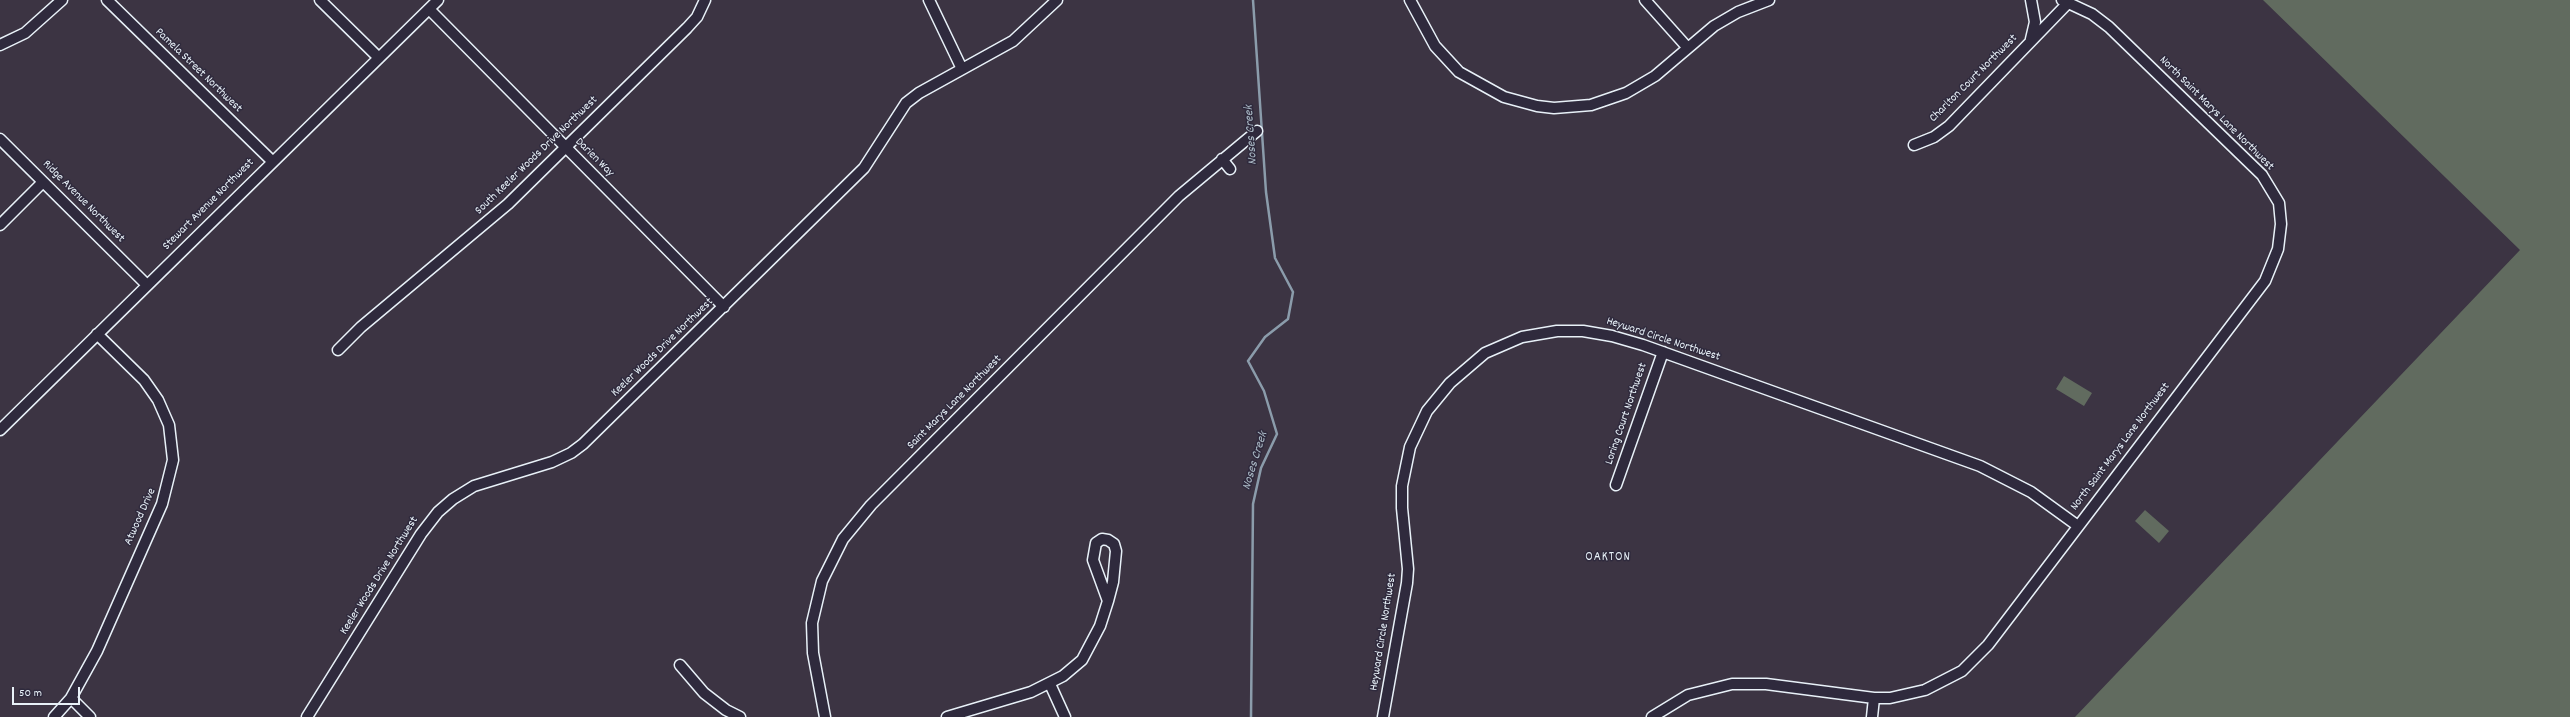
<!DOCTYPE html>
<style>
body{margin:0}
#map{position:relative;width:2570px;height:717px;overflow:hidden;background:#3c3443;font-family:Dekko,sans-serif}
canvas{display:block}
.scale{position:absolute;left:12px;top:687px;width:68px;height:18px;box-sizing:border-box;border:2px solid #e8f1f8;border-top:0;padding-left:5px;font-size:12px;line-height:14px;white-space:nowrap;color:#e8f1f8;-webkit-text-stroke:3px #2f2a3d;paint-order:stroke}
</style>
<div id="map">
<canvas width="2570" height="717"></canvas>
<div class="scale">50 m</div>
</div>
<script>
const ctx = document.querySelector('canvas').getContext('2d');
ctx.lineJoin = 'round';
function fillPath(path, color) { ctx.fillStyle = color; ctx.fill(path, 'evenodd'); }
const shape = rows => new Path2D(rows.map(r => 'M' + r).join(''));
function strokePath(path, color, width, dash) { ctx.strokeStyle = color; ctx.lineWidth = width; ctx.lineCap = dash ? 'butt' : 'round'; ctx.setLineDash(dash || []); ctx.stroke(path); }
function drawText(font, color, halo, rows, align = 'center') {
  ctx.font = font + ' Dekko,sans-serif'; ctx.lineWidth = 3; ctx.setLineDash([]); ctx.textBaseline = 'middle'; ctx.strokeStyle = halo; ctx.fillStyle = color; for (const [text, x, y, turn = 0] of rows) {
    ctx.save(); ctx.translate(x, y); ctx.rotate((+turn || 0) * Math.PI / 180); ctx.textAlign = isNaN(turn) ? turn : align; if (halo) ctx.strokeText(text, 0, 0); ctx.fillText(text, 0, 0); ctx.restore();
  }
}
fillPath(shape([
 [2263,0,2570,0,2570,717,2075,717,2520,250],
 [2064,376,2092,393,2084,406,2056,389],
 [2145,510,2169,531,2159,543,2135,521]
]), '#616b5f');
strokePath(shape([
 [1251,717,1253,504,1261,468,1277,434,1264,391,1248,361,1265,337,1288,319,1293,292,1275,258,1266,192,1253,0]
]), '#8b9cab', 2.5);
const minor = shape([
 [107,0,272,161],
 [320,0,379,58],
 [929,0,962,69],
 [1410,0,1435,46,1459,72,1504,97,1537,106,1554,108,1591,105,1626,93,1655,76,1714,26,1738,12,1769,0],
 [1645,0,1687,47],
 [429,9,724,307],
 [2031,39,2035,22,2031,0],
 [0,45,25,33,62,0],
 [0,139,147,285],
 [1914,145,1934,137,1949,126,2069,2],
 [1222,159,1230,169],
 [0,225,43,182],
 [338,350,361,327,508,204,687,28,697,17,705,0],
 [0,430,438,0],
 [1616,485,1663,352],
 [680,665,704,693,726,710,740,717],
 [1050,684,1065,717],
 [71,698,90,717],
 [54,717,71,698,97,651,162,504,173,460,169,425,158,400,144,380,97,334],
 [307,717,421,534,438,512,453,499,474,486,552,462,571,453,583,444,864,168,906,103,919,93,1013,41,1057,0],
 [825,717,813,653,812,623,822,581,843,539,871,505,1179,196,1257,131],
 [947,717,1031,692,1063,676,1082,660,1100,626,1108,601,1113,582,1116,551,1114,544,1108,540,1102,539,1096,543,1093,560,1108,601],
 [1383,717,1407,583,1408,569,1402,508,1402,486,1410,447,1427,411,1450,383,1485,353,1522,337,1557,331,1583,331,1612,336,1643,345,1980,466,2031,492,2078,526],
 [1652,717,1688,695,1732,684,1766,684,1874,698,1890,698,1925,690,1962,671,1988,645,2265,281,2278,249,2281,224,2279,203,2262,175,2109,27,2092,14,2062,0],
 [1872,717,1874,698]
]);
strokePath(minor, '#e8f1f8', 13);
strokePath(minor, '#2f2a3d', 10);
drawText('12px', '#e8f1f8', '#2f2a3d', [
 ["Pamela Street Northwest",198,71,44],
 ["Charlton Court Northwest",1974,79,-45],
 ["North Saint Marys Lane Northwest",2216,114,45],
 ["South Keeler Woods Drive Northwest",537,156,-44],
 ["Darien Way",594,158,45],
 ["Ridge Avenue Northwest",83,202,45],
 ["Stewart Avenue Northwest",209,205,-45],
 ["Heyward Circle Northwest",1663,340,18],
 ["Keeler Woods Drive Northwest",663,348,-44],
 ["Saint Marys Lane Northwest",955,403,-45],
 ["Loring Court Northwest",1627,414,-71],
 ["North Saint Marys Lane Northwest",2121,447,-53],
 ["Atwood Drive",141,517,-66],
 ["Keeler Woods Drive Northwest",380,576,-58],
 ["Heyward Circle Northwest",1384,632,-81]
]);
drawText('italic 13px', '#aab9c5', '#2f2a3d', [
 ["Noses Creek",1252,135,-94],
 ["Noses Creek",1256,461,-73]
]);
ctx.letterSpacing = '1px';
drawText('13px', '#e8f1f8', '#2f2a3d', [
 ["OAKTON",1608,558]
]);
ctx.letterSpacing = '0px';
</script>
